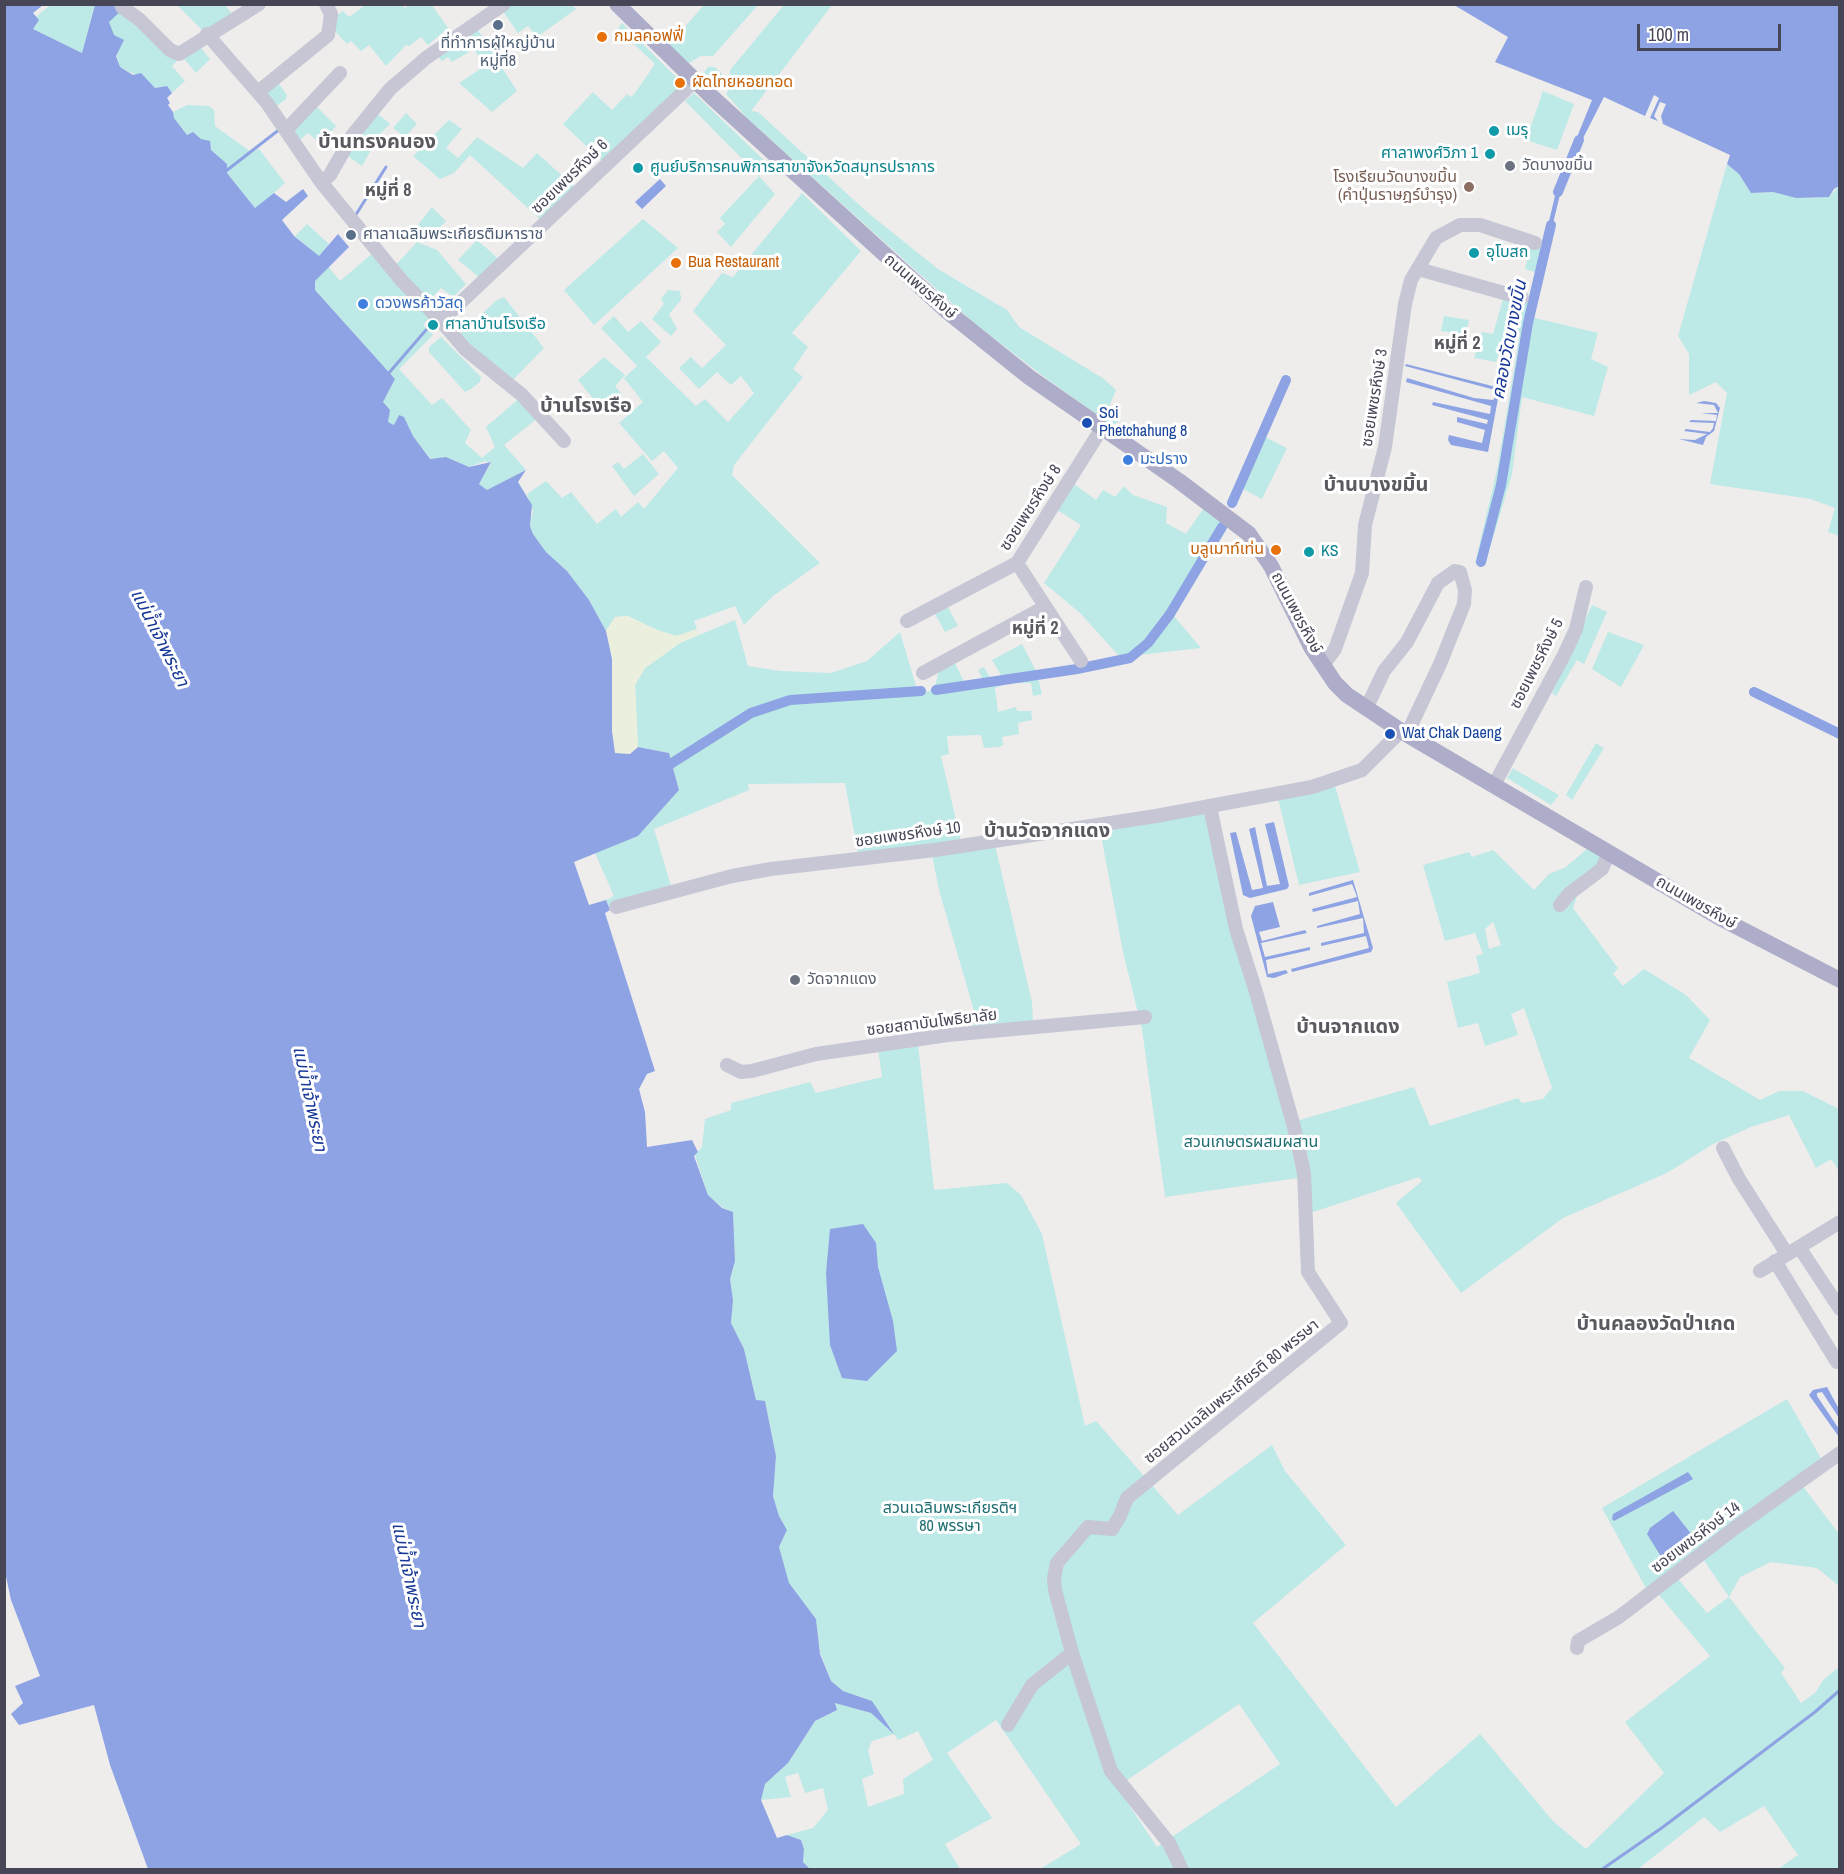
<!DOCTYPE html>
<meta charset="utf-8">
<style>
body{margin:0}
#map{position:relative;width:1844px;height:1874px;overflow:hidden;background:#eeedec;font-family:"Archivo Narrow",sans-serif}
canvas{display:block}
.frame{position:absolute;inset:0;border:6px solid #464657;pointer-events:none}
.scale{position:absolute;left:1637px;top:24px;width:144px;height:27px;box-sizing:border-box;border:3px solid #464657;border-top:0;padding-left:8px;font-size:18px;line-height:21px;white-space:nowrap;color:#464657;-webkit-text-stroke:4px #fff;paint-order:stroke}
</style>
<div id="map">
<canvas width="1844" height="1874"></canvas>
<div class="frame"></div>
<div class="scale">100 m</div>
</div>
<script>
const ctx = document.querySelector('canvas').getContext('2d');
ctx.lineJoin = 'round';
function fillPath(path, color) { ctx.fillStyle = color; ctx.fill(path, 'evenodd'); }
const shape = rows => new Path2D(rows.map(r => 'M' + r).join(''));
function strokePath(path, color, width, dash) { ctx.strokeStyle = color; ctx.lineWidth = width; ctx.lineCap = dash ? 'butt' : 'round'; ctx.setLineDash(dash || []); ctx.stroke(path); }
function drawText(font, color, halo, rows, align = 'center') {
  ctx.font = font + ' "Archivo Narrow","Noto Sans Thai",sans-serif'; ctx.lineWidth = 6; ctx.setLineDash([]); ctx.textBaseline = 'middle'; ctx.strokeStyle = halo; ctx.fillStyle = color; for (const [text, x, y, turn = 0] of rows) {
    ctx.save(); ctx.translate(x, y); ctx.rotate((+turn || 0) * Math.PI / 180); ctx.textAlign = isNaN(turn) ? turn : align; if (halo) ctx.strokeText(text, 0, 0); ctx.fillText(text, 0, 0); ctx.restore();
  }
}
fillPath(shape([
 [367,4,402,5,405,8,409,5,432,5,448,28,428,45,421,37,409,46,406,45,386,66,369,45,361,51,351,41,347,44,333,29,336,16,343,11,349,17],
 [509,4,572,5,576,9,537,37,528,26,518,33,502,10],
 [50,5,95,5,82,53,33,29,39,20,36,17],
 [109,5,126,5,179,59,172,66,185,81,172,93,167,86,155,88,137,75,120,68,109,22,111,5],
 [177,5,225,5,232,14,204,32],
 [704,5,758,5,713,56,701,56,689,63,669,45],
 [784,5,832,5,751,111,758,112,867,212,938,269,1007,310,1019,327,1104,379,1116,390,1109,407,1121,416,1118,422,1112,425,1051,382,974,323,747,118,726,94,730,88,730,70],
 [622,23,684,85,602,161,563,124,593,92,612,110,627,94,631,97,635,93,655,64,618,29],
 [476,27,517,91,492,112,459,83,485,66,465,35],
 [461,41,469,52,452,62,448,57,442,61,437,56],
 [197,43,210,59,196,73,181,55],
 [708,67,715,67,722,74,721,81,715,87,702,75],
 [277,81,287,95,286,99,274,108,261,93],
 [1543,91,1574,104,1557,150,1526,140],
 [694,93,770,166,759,176,775,194,731,247,717,232,725,224,720,218,759,176,685,101],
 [314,104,336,126,321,144,308,133,296,143,288,130],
 [187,105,209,106,214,110,215,126,251,152,259,149,285,183,256,209,227,173,227,164,214,154,201,139,187,135,174,118,173,112],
 [374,111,390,124,369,145,371,150,362,166,345,154],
 [406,113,417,124,405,137,393,128],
 [449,120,462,129,446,148,458,158,477,137,523,168,537,153,577,189,543,222,470,155,454,173,440,179,413,156],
 [1727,164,1739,174,1751,193,1773,192,1796,198,1829,197,1839,186,1839,536,1828,532,1835,508,1811,499,1710,484,1727,393,1716,382,1689,395,1689,354,1678,336],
 [802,193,861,251,792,333,808,347,793,369,803,377,734,465,732,475,820,563,773,596,744,625,735,606,694,621,697,629,677,636,657,630,628,616,615,617,606,631,589,600,567,571,546,552,533,534,530,526,533,511,527,494,546,481,562,498,571,492,597,524,616,509,621,517,638,502,644,509,678,468,664,451,652,461,619,423,643,402,624,378,637,366,601,328,614,316,628,332,641,321,661,342,646,357,696,406,705,399,728,422,754,393,741,376,731,385,717,372,699,389,679,368,691,357,702,368,726,345,693,311,722,273,733,277],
 [432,207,446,221,425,243,414,230],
 [643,219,678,248,594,325,564,290],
 [307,224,329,244,319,257,295,236],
 [1543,238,1549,240,1531,317,1598,333,1591,359,1608,367,1594,416,1522,397,1512,474,1485,565,1475,563,1497,470,1520,333,1506,330,1496,362,1474,358,1482,332,1493,334,1504,296,1528,302,1535,272,1525,269,1531,244,1541,247],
 [477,240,500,260,480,278,458,260],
 [417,242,437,250,466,284,453,297,441,288,427,303,393,268],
 [374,252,431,316,423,325,433,335,399,369,432,405,442,398,471,430,465,443,482,458,495,447,486,427,522,396,539,417,504,445,526,470,487,491,479,484,491,463,485,461,469,467,446,457,430,459,413,436,404,417,398,419,394,425,387,422,383,402,395,379,315,290,314,281,328,266,340,281],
 [668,290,680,291,681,300,669,314,677,329,671,336,652,319,664,304,661,299],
 [504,297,544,348,511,382,458,336,497,300],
 [1444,316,1469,320,1466,335,1441,331],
 [441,337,481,377,480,382,471,389,465,392,429,352,429,347],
 [604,357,625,375,615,386,621,393,604,412,578,380],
 [1265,437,1287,448,1262,499,1241,488],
 [643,454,659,474,634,496,612,466,618,462,624,469],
 [1070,481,1096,500,1103,490,1115,497,1124,486,1133,495,1167,507,1166,523,1186,534,1203,509,1227,528,1173,615,1201,648,1120,657,1080,613,1044,583,1081,525,1054,508],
 [1592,605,1607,612,1584,664,1577,660,1556,696,1552,693],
 [948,607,958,626,945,632,935,614],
 [735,620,748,666,780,671,831,673,867,661,900,632,918,693,930,691,936,683,939,669,953,659,966,686,984,682,978,670,984,667,992,681,1001,675,992,660,1022,644,1037,673,1042,694,1033,696,1031,683,1009,683,995,688,998,712,1016,707,1017,711,1031,711,1032,720,1018,723,1019,734,1002,737,1003,745,999,747,984,748,981,735,947,736,949,754,941,756,961,841,858,853,845,783,748,784,749,790,654,829,672,889,610,910,606,900,614,896,595,853,638,836,679,790,669,753,638,747,635,685,645,668,680,643],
 [1608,632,1644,645,1621,687,1592,669],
 [1596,743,1604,748,1572,800,1566,795],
 [1513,768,1514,769,1559,795,1551,805,1507,778],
 [1335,786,1360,872,1299,885,1278,798],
 [1206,812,1232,926,1228,926,1247,975,1281,1093,1298,1178,1165,1197,1142,1029,1123,952,1100,830],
 [995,845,1032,1002,1033,1023,973,1026,974,1011,939,890,931,850],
 [1588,848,1614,862,1577,896,1573,908,1618,968,1613,974,1623,986,1644,969,1686,995,1710,1020,1689,1058,1760,1100,1779,1091,1803,1091,1839,1109,1839,1171,1831,1159,1816,1168,1789,1115,1751,1127,1713,1144,1667,1173,1563,1218,1461,1293,1396,1203,1422,1181,1419,1177,1310,1213,1296,1121,1414,1087,1430,1126,1518,1098,1522,1103,1543,1099,1552,1088,1524,1008,1511,1014,1518,1035,1485,1046,1478,1023,1458,1028,1447,982,1480,973,1476,956,1483,954,1475,933,1445,941,1423,865,1469,852,1472,857,1493,850,1534,890,1549,874,1566,867],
 [1493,922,1501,945,1489,949,1485,929],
 [918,1044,934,1190,1007,1183,1021,1195,1042,1234,1085,1426,1096,1421,1178,1515,1272,1445,1285,1471,1346,1545,1253,1623,1396,1807,1480,1734,1553,1821,1586,1849,1664,1773,1625,1722,1710,1656,1659,1595,1678,1579,1707,1613,1729,1597,1703,1559,1802,1485,1839,1534,1839,1586,1817,1568,1771,1562,1740,1577,1729,1597,1785,1668,1781,1673,1801,1703,1816,1692,1823,1680,1839,1667,1839,1869,1778,1869,1798,1855,1764,1806,1720,1832,1704,1817,1638,1869,1040,1869,1081,1844,996,1720,947,1753,992,1818,945,1844,960,1869,810,1869,803,1862,804,1849,801,1840,787,1835,813,1828,828,1810,823,1788,805,1793,798,1773,785,1777,791,1797,761,1800,765,1784,788,1763,815,1721,837,1710,835,1703,871,1713,892,1731,872,1701,843,1691,831,1681,820,1652,816,1619,789,1584,779,1547,787,1530,779,1516,773,1496,776,1456,768,1415,765,1401,756,1401,744,1349,731,1323,733,1300,730,1279,735,1261,733,1212,723,1208,708,1195,695,1155,702,1147,705,1119,731,1110,731,1103,810,1082,816,1093,882,1077,878,1049],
 [1239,1704,1280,1764,1157,1847,1117,1787],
 [918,1731,933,1760,903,1779,904,1794,868,1807,862,1779,874,1774,868,1750,872,1741,894,1734,898,1740],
 [1787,1399,1822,1460,1647,1590,1602,1508]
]), '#bde9e6');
fillPath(shape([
 [628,616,657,630,677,636,697,629,699,635,680,643,645,668,635,685,638,747,631,754,615,754,612,731,612,659,606,631,615,617]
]), '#ebefdd');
fillPath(shape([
 [4,5,43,5,33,13,39,20,33,29,82,53,95,5,111,5,122,10,109,22,114,35,124,40,116,56,120,67,133,75,141,73,155,88,167,86,172,93,167,98,170,103,168,105,173,112,174,118,187,135,193,132,201,139,210,141,211,150,227,164,227,173,255,208,274,193,286,202,303,189,308,196,282,220,294,236,319,256,338,234,349,247,315,281,315,290,395,379,383,402,390,410,388,422,394,425,399,415,404,417,413,436,430,459,446,457,469,467,491,462,479,484,487,490,526,470,518,482,532,505,530,526,533,534,546,552,567,571,589,600,606,631,612,659,612,731,615,753,630,754,638,747,669,753,679,790,638,836,574,862,589,905,606,900,610,910,605,913,655,1071,647,1074,639,1089,645,1112,647,1147,692,1140,698,1152,694,1156,708,1195,722,1208,733,1212,735,1261,730,1279,733,1300,731,1323,744,1349,756,1400,765,1401,776,1456,773,1496,779,1516,787,1530,779,1547,789,1583,816,1619,820,1654,831,1681,843,1691,872,1701,894,1734,871,1713,835,1703,837,1710,815,1721,788,1763,765,1784,761,1800,777,1838,787,1835,801,1840,804,1849,803,1862,810,1869,148,1869,110,1765,94,1705,19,1725,11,1714,23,1703,15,1686,40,1676,11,1600,4,1567],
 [1454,5,1839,5,1839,186,1834,189,1829,197,1796,198,1773,192,1751,193,1739,174,1727,164,1730,155,1663,124,1661,116,1666,104,1660,102,1654,116,1658,121,1650,118,1659,98,1654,95,1645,116,1604,97,1575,154,1571,152,1592,100,1495,62,1508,37],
 [660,179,666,186,642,209,635,202],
 [1559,179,1563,182,1549,240,1545,238],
 [1406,364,1500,388,1488,452,1451,445,1448,440,1449,435,1482,443,1485,430,1457,422,1457,417,1487,424,1488,420,1432,405,1433,402,1490,414,1491,406,1406,382,1407,378,1474,398,1493,400,1497,395,1495,390,1405,366],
 [1704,401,1716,403,1720,408,1714,431,1706,437,1703,445,1679,439,1695,440,1707,434,1684,431,1686,429,1710,432,1713,428,1714,423,1689,422,1691,420,1716,421,1717,415,1701,413,1718,413,1714,405,1696,403],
 [1274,822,1289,886,1287,889,1250,898,1243,895,1230,833,1236,832,1252,890,1263,888,1249,829,1255,827,1267,886,1280,884,1265,824],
 [1353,880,1373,948,1371,952,1292,972,1291,969,1369,948,1366,936,1321,946,1321,943,1364,933,1363,918,1317,928,1317,926,1360,914,1358,901,1313,912,1312,909,1357,897,1352,884,1309,896,1309,893],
 [1273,902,1280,927,1259,932,1262,941,1305,930,1307,933,1261,943,1265,957,1310,947,1310,950,1266,960,1268,974,1286,970,1288,973,1274,978,1267,977,1251,916,1255,906],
 [863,1224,876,1243,878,1267,893,1321,897,1351,867,1381,842,1378,830,1345,826,1273,830,1229],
 [1827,1387,1839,1409,1839,1418,1822,1392,1817,1393,1817,1396,1839,1429,1839,1437,1809,1395,1813,1390],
 [1688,1472,1693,1479,1614,1521,1612,1519,1613,1514],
 [1673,1511,1696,1540,1670,1564,1662,1558,1647,1534,1650,1528]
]), '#8da3e3');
strokePath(shape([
 [226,171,280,129],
 [355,216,386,167],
 [388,374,426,330],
 [1601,1870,1663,1827,1815,1712,1840,1690]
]), '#8da3e3', 3);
strokePath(shape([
 [1558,192,1579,140],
 [1232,503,1286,380],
 [1481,562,1501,485,1528,323,1551,225],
 [936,690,1077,669,1130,658,1148,643,1170,614,1222,527],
 [1754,692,1840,734],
 [661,770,751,713,790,700,921,691]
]), '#8da3e3', 10);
strokePath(shape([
 [122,7,140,20,170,50,179,54,259,4],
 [207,34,267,103,321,182,402,281,441,321,465,349,522,395,564,441],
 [258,92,328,35,331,14,326,4],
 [286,130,340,73],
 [321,182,330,175,352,136,390,89,426,58,504,4],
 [1418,269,1522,298],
 [441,321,695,81],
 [1017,563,1081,661],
 [907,621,1017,563,1102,428],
 [1323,665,1335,649,1362,573,1365,525,1385,447,1405,304,1411,280,1436,238,1460,225,1480,225,1535,243],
 [923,673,1045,607],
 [1366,709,1384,671,1407,642,1438,583,1455,571,1460,572,1465,590,1464,604,1440,664,1407,734],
 [1494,785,1564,655,1576,629,1586,587],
 [1560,905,1570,893,1602,869,1609,853],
 [616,907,732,876,771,869,935,850,1156,816,1312,787,1362,770,1401,731],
 [727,1065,741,1072,752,1071,816,1054,948,1035,1145,1017],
 [1723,1148,1739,1179,1787,1254],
 [1799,1247,1840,1309],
 [1775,1261,1837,1362],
 [1760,1271,1840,1222],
 [1577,1648,1578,1641,1619,1617,1735,1528,1840,1453],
 [1008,1725,1032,1685,1072,1653],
 [1182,1870,1169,1843,1111,1771,1072,1653,1055,1590,1054,1578,1057,1563,1088,1527,1112,1529,1120,1516,1127,1498,1341,1323,1308,1272,1304,1173,1294,1127,1256,992,1236,929,1210,807]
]), '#c6c6d5', 14);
strokePath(shape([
 [617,4,713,98,948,312,1029,377,1179,481,1249,534,1271,566,1311,647,1335,683,1347,695,1401,731,1722,919,1840,980]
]), '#aeadc9', 16);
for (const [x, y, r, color] of [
 [498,25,6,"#5c6f8a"],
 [602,37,6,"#e8710a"],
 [680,83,6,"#e8710a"],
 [1494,131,6,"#0f9aa8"],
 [1490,154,6,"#0f9aa8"],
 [1510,166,6,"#6b7280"],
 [638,168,6,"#0f9aa8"],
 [1469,187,6,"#8d6e63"],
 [351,235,6,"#5c6f8a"],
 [1474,253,6,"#0f9aa8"],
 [676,263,6,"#e8710a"],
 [363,304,6,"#3f7fe0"],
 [433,325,6,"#0f9aa8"],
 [1087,423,6,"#1a4fb4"],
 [1128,460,6,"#3f7fe0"],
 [1276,550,6,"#e8710a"],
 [1309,552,6,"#0f9aa8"],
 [1390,734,6,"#1a4fb4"],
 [795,980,6,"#6b7280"]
]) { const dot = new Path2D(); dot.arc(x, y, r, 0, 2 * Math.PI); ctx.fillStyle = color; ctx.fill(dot); strokePath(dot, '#fff', 2); }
drawText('16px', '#c56008', '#fff', [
 ["กมลคอฟฟี่",614,37],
 ["ผัดไทยหอยทอด",692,83],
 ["Bua Restaurant",688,263],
 ["บลูเมาท์เท่น",1264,550,"right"]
], 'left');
drawText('16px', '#4e5e75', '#fff', [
 ["ที่ทำการผู้ใหญ่บ้าน",498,44],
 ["หมู่ที่8",498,62],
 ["ศาลาเฉลิมพระเกียรติมหาราช",363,235,"left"]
]);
drawText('16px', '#0d838f', '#fff', [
 ["เมรุ",1506,131],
 ["ศาลาพงศ์วิภา 1",1478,154,"right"],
 ["ศูนย์บริการคนพิการสาขาจังหวัดสมุทรปราการ",650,168],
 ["อุโบสถ",1486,253],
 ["ศาลาบ้านโรงเรือ",445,325],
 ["KS",1321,552]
], 'left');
drawText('16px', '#5b616d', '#fff', [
 ["วัดบางขมิ้น",1522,166],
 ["วัดจากแดง",807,980]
], 'left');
drawText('16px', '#464657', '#fff', [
 ["ซอยเพชรหึงษ์ 6",570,177,-44],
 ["ถนนเพชรหึงษ์",920,287,41],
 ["ซอยเพชรหึงษ์ 3",1375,398,-81],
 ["ซอยเพชรหึงษ์ 8",1031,508,-57],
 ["ถนนเพชรหึงษ์",1296,613,62],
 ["ซอยเพชรหึงษ์ 5",1537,664,-63],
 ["ซอยเพชรหึงษ์ 10",908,835,-8],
 ["ถนนเพชรหึงษ์",1696,903,30],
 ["ซอยสถาบันโพธิยาลัย",932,1023,-7],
 ["ซอยสวนเฉลิมพระเกียรติ 80 พรรษา",1232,1392,-39],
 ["ซอยเพชรหึงษ์ 14",1696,1538,-37]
]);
drawText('16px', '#785e54', '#fff', [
 ["โรงเรียนวัดบางขมิ้น",1457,178],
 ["(คำปุ่นราษฎร์บำรุง)",1457,196]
], 'right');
drawText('16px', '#366cbe', '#fff', [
 ["ดวงพรค้าวัสดุ",375,304],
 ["มะปราง",1140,460]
], 'left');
drawText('16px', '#164399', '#fff', [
 ["Soi",1099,414],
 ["Phetchahung 8",1099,432],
 ["Wat Chak Daeng",1402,734]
], 'left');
drawText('16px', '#1e6e71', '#fff', [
 ["สวนเกษตรผสมผสาน",1251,1143],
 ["สวนเฉลิมพระเกียรติฯ",950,1509],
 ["80 พรรษา",950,1527]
]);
drawText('bold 18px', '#5a5960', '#fff', [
 ["หมู่ที่ 8",388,191],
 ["หมู่ที่ 2",1457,344],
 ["หมู่ที่ 2",1035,629]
]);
drawText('italic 18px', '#183898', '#fff', [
 ["คลองวัดบางขมิ้น",1510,340,-79],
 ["แม่น้ำเจ้าพระยา",159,638,63],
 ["แม่น้ำเจ้าพระยา",309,1099,78],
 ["แม่น้ำเจ้าพระยา",408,1575,78]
]);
drawText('bold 20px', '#5a5960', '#fff', [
 ["บ้านทรงคนอง",377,143],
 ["บ้านโรงเรือ",586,407],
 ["บ้านบางขมิ้น",1376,486],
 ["บ้านวัดจากแดง",1047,832],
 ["บ้านจากแดง",1348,1028],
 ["บ้านคลองวัดป่าเกด",1656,1325]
]);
</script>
